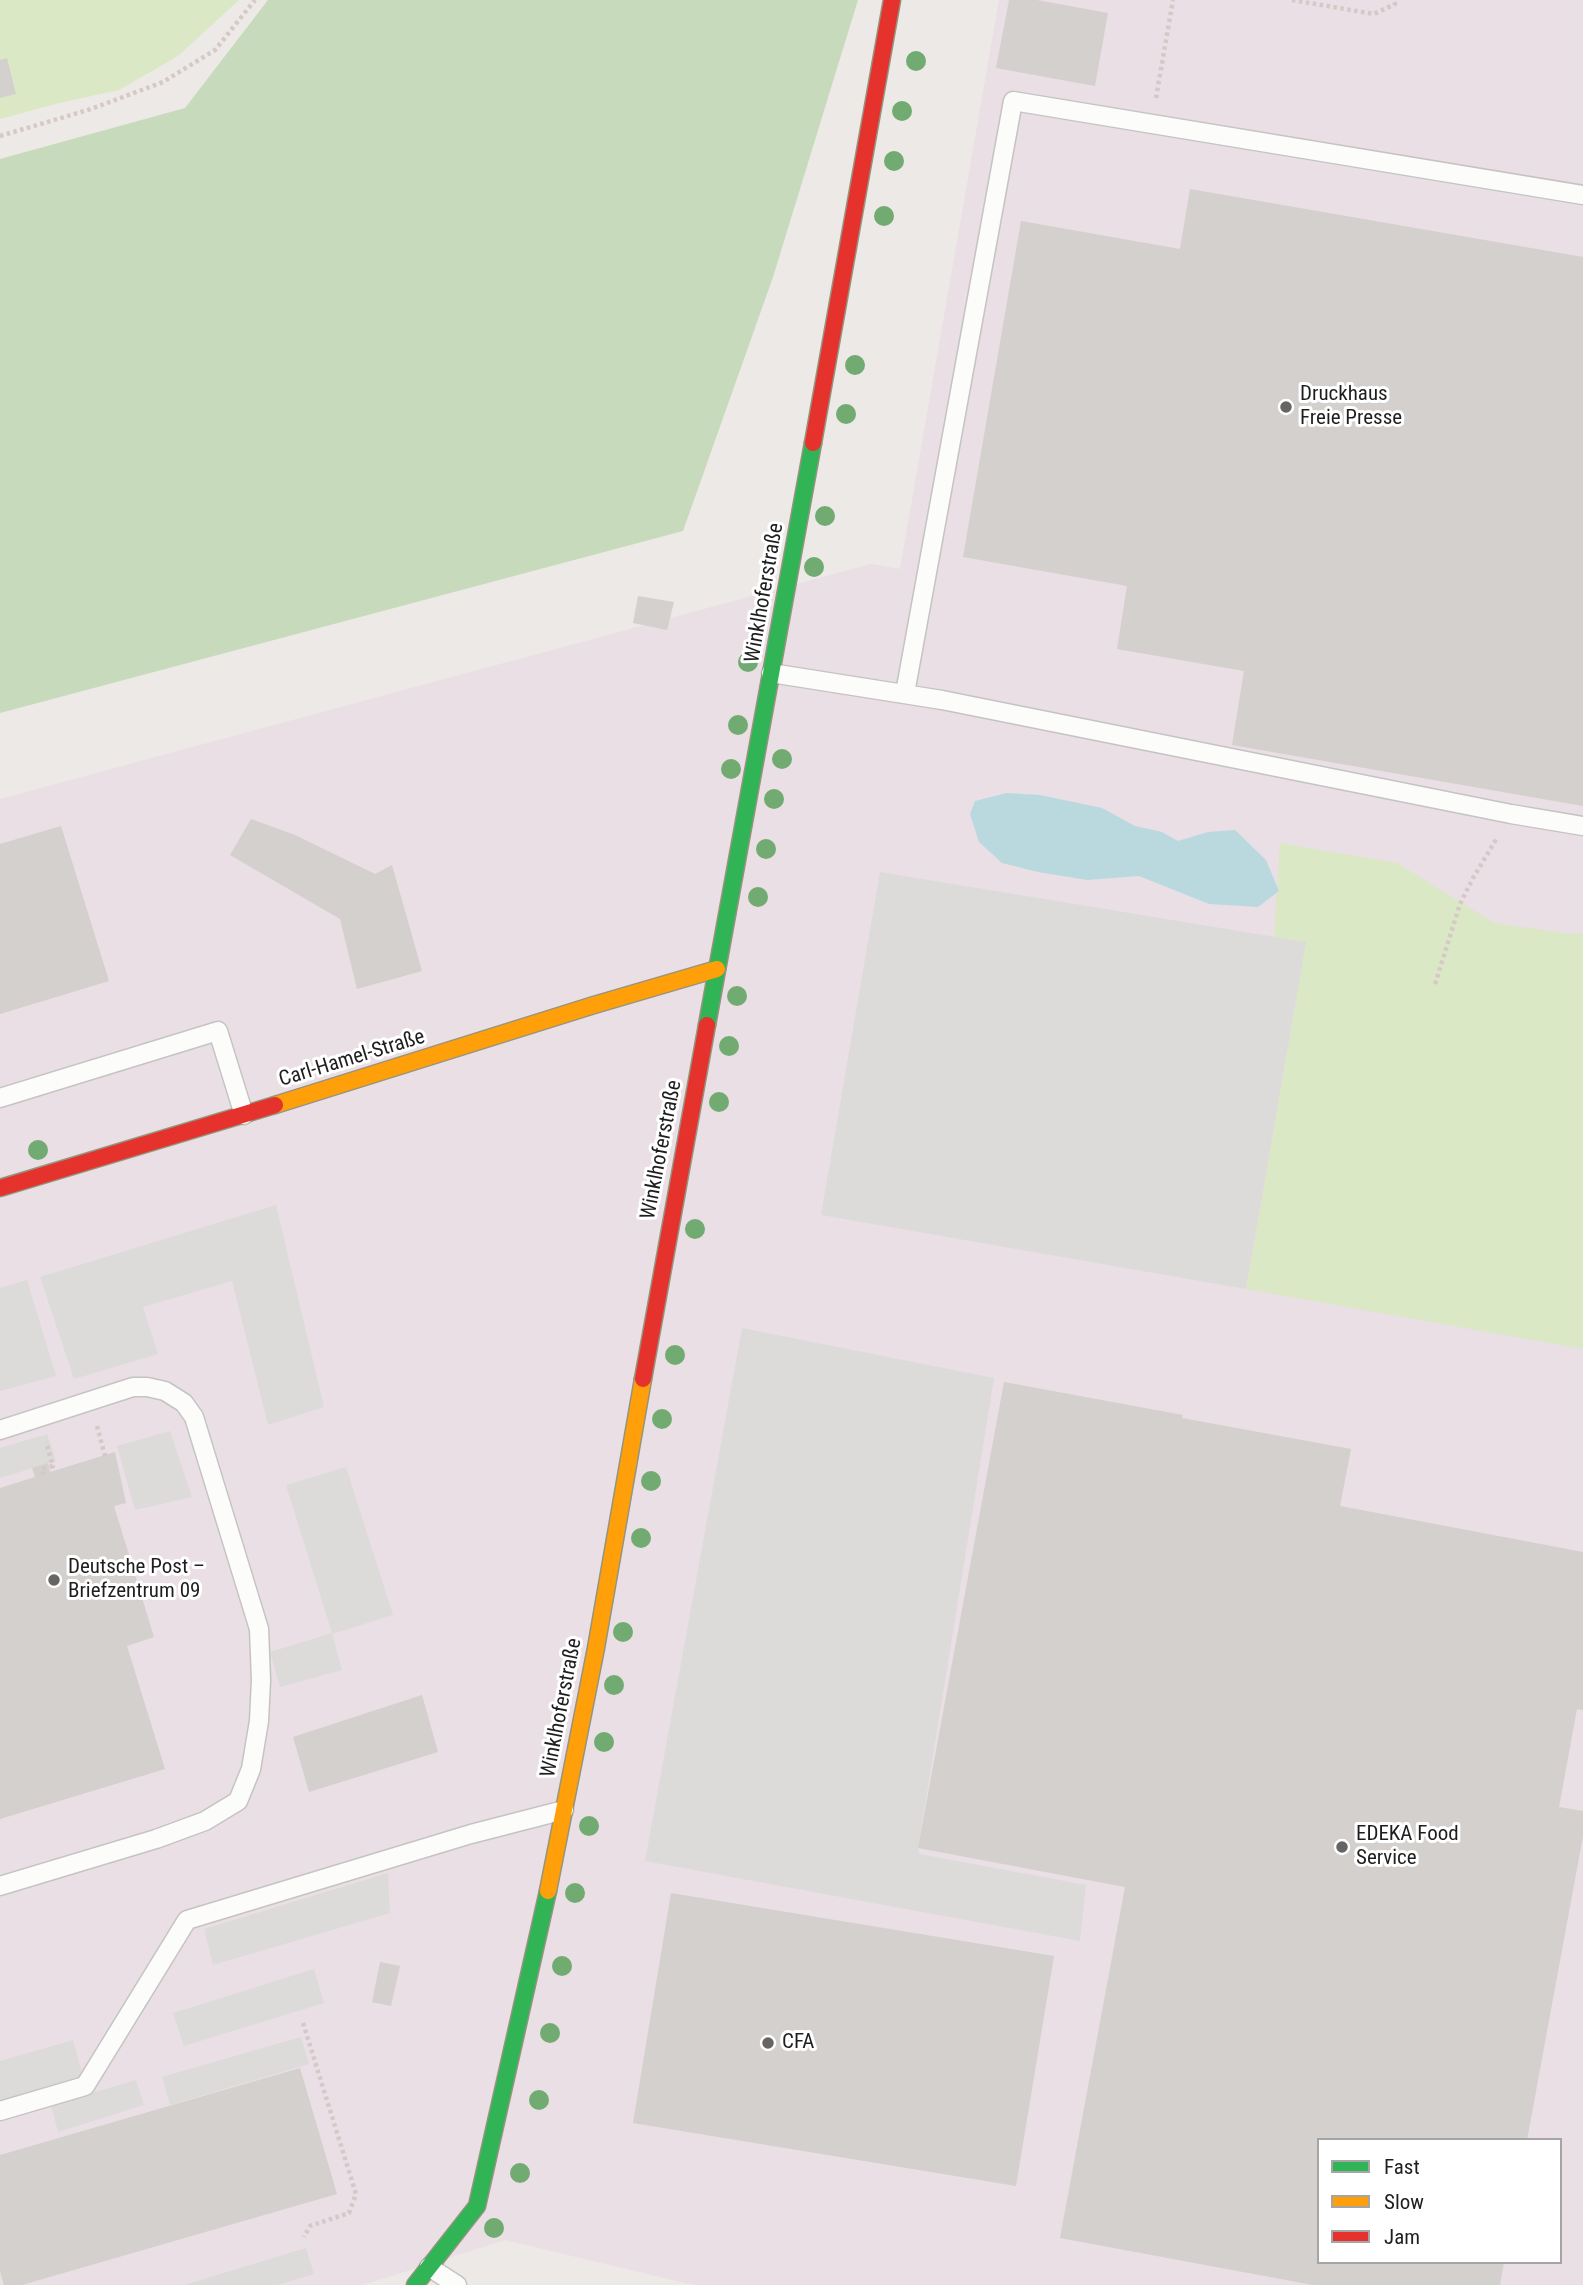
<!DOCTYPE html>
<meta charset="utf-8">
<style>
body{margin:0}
#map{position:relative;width:1583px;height:2285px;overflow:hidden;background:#ece9e6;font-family:"Roboto Condensed",sans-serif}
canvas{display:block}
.legend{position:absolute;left:1317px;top:2138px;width:245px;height:126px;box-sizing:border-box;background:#fff;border:2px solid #a5a5a5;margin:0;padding:9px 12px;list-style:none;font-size:21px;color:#1e1e1e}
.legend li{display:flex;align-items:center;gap:14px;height:35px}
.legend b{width:35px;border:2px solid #a5a5a5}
</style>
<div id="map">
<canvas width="1583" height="2285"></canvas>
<ul class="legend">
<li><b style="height:9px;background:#30b455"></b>Fast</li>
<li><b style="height:9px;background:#ff9f0a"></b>Slow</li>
<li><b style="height:9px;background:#e5322d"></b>Jam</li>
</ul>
</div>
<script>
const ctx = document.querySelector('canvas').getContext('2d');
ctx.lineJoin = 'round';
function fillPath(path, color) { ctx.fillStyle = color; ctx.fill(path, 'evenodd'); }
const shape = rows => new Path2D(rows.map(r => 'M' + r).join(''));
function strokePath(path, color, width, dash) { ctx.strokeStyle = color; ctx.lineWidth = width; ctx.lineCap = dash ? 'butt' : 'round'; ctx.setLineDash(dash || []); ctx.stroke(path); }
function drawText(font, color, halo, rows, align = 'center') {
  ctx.font = font + ' "Roboto Condensed",sans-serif'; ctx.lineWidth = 6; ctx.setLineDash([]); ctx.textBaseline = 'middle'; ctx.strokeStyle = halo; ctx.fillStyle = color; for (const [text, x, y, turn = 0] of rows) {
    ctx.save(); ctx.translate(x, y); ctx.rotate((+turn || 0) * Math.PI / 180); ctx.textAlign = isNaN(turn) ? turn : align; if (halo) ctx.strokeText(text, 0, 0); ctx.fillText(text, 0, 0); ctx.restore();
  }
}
fillPath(shape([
 [999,0,1583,0,1583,2285,694,2285,505,2240,363,2285,0,2285,0,799,871,564,900,569],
 [1319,2140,1560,2140,1560,2262,1319,2262]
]), '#e9dfe5');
fillPath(shape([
 [0,0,239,0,178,56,119,90,59,103,0,119],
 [1280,843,1397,863,1494,923,1571,934,1583,933,1583,1349,1246,1289,1306,942,1274,937]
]), '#dae8c5');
fillPath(shape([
 [268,0,858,0,773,277,683,531,0,713,0,159,185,108]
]), '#c8dabc');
fillPath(shape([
 [880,872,1306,942,1246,1289,821,1215],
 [276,1205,324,1407,268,1425,232,1281,143,1307,158,1354,74,1379,40,1277],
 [27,1280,56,1376,0,1391,0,1288],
 [742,1328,994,1378,918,1848,919,1854,1086,1885,1080,1941,645,1861],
 [170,1431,192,1497,135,1510,117,1446],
 [47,1434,56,1461,0,1478,0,1448],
 [346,1467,393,1615,332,1634,342,1670,280,1687,270,1652,332,1633,286,1485],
 [388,1873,390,1913,213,1965,204,1929],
 [314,1969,324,2003,184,2046,173,2013],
 [301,2037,309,2064,170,2105,162,2077],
 [73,2040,83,2076,0,2101,0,2061],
 [136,2080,144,2105,58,2132,51,2105],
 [306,2248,314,2274,277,2285,184,2285]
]), '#dcdbda');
fillPath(shape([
 [1007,793,1040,795,1102,808,1135,826,1162,832,1178,841,1208,832,1235,830,1266,860,1279,891,1258,907,1209,904,1139,876,1087,880,1038,872,1002,863,979,842,970,814,975,801]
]), '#bad9de');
fillPath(shape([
 [1009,0,1037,0,1108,13,1095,86,996,68],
 [7,58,16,94,0,98,0,60],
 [1190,189,1583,257,1583,806,1232,745,1244,671,1117,649,1127,586,963,557,1021,221,1180,249],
 [638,596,674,602,667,630,633,623],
 [251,819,295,835,375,874,392,865,422,971,357,989,340,919,230,855],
 [61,826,109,981,0,1014,0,844],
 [1004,1382,1183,1415,1182,1418,1351,1449,1340,1506,1583,1552,1583,1710,1577,1709,1559,1807,1583,1811,1583,1836,1527,2140,1319,2140,1319,2262,1504,2262,1500,2285,1313,2285,1060,2238,1125,1887,918,1848],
 [115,1452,126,1503,114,1506,154,1637,127,1646,165,1769,0,1819,0,1488,35,1477,32,1468,48,1463,50,1472],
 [422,1695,438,1752,309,1792,293,1737],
 [671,1893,1054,1956,1016,2186,633,2123],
 [380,1962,400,1966,391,2006,372,2002],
 [300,2068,337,2194,22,2285,4,2285,0,2271,0,2155]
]), '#d3d0cd');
const lane = shape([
 [771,673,942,700,1511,814,1583,826],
 [905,693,1013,101,1583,195],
 [0,1098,218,1031,244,1115],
 [0,1430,133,1387,147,1387,165,1391,184,1403,194,1417,259,1629,261,1680,259,1721,251,1769,238,1801,205,1821,156,1839,0,1886],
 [0,2111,85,2086,187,1920,471,1834,564,1810],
 [429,2267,457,2285]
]);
const fast = shape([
 [707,1025,813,443],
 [415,2285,477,2206,548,1891]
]);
const slow = shape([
 [275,1105,594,1005,717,969],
 [548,1891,596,1648,643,1379]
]);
const jam = shape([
 [813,443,892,0],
 [0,1188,275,1105],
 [643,1379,707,1025]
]);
strokePath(lane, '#c5c4c2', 21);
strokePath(fast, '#95947f', 19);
strokePath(slow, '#95947f', 19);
strokePath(jam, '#95947f', 19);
strokePath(shape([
 [1292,0,1374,14,1395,4,1393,0],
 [1156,98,1173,0],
 [0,136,91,109,163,82,215,50,255,0],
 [1435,984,1460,904,1473,878,1497,838],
 [97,1426,105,1456],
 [43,1475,42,1469,53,1466,46,1442],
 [303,2023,356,2194,349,2213,310,2226,304,2237]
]), '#d6c8c7', 4.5, [3.5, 3.5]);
strokePath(lane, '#fcfcfb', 18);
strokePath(fast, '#30b455', 16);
strokePath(slow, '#ff9f0a', 16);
strokePath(jam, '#e5322d', 16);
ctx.fillStyle = '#72ab71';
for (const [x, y] of [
 [916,61],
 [902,111],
 [894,161],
 [884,216],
 [855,365],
 [846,414],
 [825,516],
 [814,567],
 [748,662],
 [738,725],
 [782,759],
 [731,769],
 [774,799],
 [766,849],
 [758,897],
 [737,996],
 [729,1046],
 [719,1102],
 [38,1150],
 [695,1229],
 [675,1355],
 [662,1419],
 [651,1481],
 [641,1538],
 [623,1632],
 [614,1685],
 [604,1742],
 [589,1826],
 [575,1893],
 [562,1966],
 [550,2033],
 [539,2100],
 [520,2173],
 [494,2228]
]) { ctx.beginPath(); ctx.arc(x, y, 10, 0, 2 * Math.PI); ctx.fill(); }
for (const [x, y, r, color] of [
 [1286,407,7,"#666564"],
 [54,1580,7,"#666564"],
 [1342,1847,7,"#666564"],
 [768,2043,7,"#666564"]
]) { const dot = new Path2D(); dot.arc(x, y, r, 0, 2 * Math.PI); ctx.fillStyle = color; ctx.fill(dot); strokePath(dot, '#fff', 2.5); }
drawText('21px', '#1e1e1e', '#fff', [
 ["Druckhaus",1300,395],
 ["Freie Presse",1300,419],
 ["Deutsche Post –",68,1568],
 ["Briefzentrum 09",68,1592],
 ["EDEKA Food",1356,1835],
 ["Service",1356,1859],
 ["CFA",782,2043]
], 'left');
drawText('21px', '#1e1e1e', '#fff', [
 ["Winklhoferstraße",765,593,-80],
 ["Carl-Hamel-Straße",352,1059,-17],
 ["Winklhoferstraße",662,1150,-79],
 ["Winklhoferstraße",562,1708,-79]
]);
</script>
